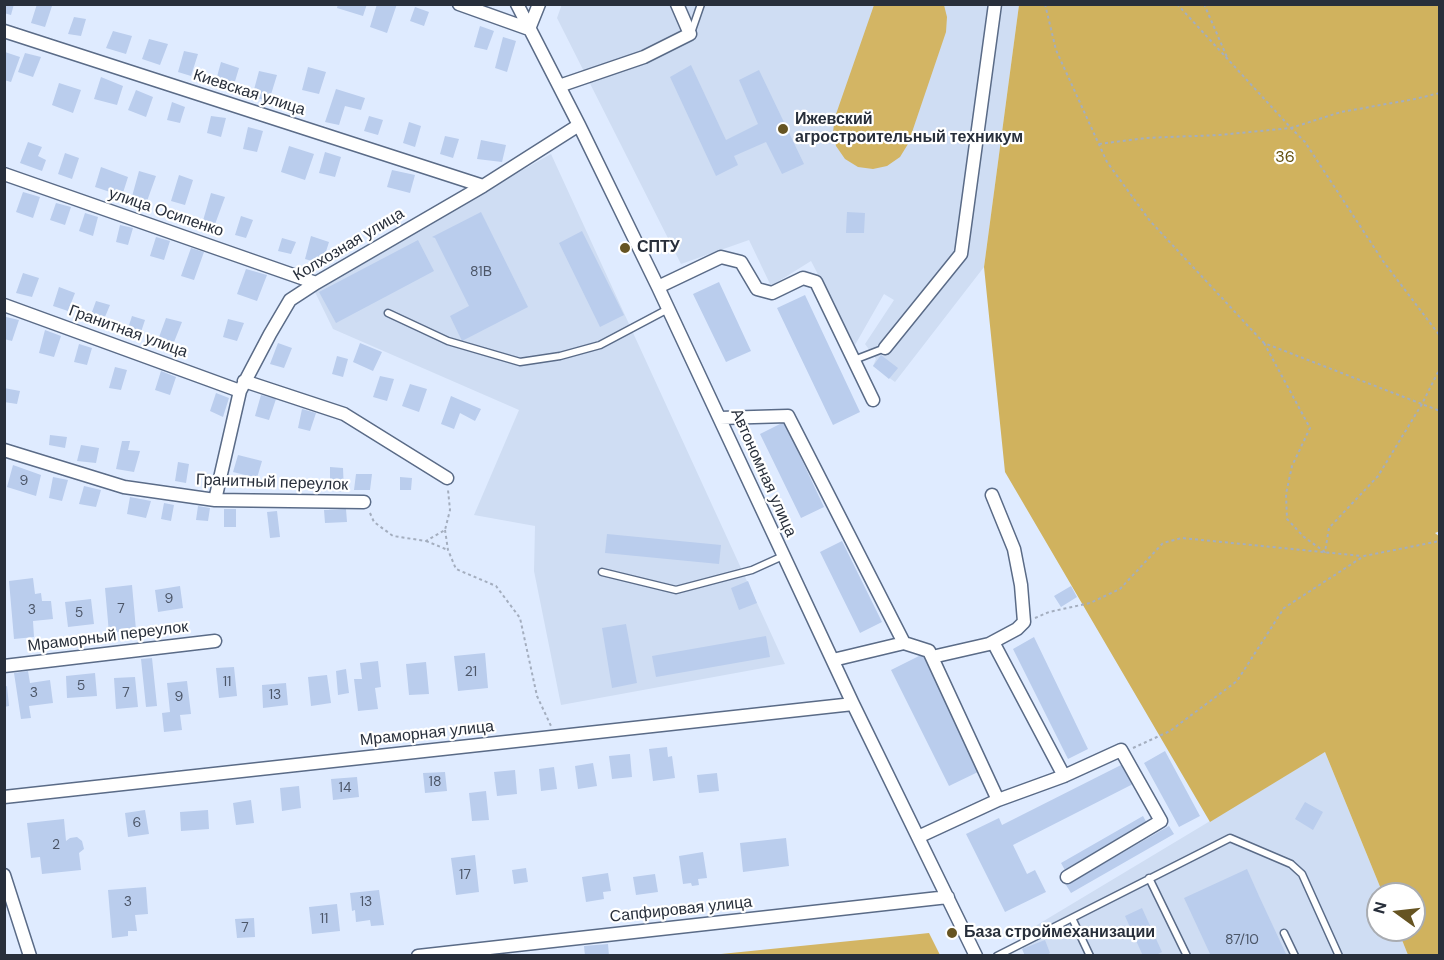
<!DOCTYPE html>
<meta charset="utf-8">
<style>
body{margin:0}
#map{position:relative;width:1444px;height:960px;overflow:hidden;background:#dfebff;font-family:"DM Sans",sans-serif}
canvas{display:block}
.frame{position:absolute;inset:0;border:6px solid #282f3b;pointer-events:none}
.north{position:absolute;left:1366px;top:882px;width:60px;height:60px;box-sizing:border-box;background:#fff;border:2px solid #a9acb1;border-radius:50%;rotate:285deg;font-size:16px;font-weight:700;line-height:24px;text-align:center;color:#282f3b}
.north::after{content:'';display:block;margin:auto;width:21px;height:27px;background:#665422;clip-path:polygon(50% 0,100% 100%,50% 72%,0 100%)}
</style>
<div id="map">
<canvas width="1444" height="960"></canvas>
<div class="frame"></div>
<div class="north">N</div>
</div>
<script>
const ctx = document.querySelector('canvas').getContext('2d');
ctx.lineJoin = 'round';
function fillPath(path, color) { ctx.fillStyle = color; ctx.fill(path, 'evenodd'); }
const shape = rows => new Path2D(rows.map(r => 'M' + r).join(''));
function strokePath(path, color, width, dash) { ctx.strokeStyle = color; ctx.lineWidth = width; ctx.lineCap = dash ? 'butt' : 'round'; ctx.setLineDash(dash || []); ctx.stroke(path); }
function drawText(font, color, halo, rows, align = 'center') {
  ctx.font = font + ' "DM Sans",sans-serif'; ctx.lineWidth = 4.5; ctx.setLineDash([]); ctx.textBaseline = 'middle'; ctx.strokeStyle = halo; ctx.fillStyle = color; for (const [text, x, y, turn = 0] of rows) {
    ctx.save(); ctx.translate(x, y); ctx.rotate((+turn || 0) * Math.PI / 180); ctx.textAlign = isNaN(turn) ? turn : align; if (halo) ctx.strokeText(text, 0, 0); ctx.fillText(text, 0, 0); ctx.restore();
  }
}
fillPath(shape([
 [562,4,1019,5,984,267,895,382,873,366,876,359,865,344,894,300,884,294,855,345,811,261,771,286,749,240,681,264,557,18],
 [551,154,785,664,561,705,534,571,535,526,474,515,519,410,333,329,313,288],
 [1325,752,1383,894,1378,894,1378,930,1398,930,1408,955,1026,955,1017,937]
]), '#cfddf3');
fillPath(shape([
 [874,5,944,5,947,17,946,32,908,144,900,157,887,166,873,169,858,167,845,159,836,146,833,132,835,117],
 [929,933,940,955,711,955,910,935]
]), '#d3b564');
fillPath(shape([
 [1019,5,1439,5,1440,531,1435,533,1440,537,1439,955,1408,955,1398,930,1414,930,1414,894,1383,894,1325,752,1210,822,1005,472,984,267]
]), '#d0b25e');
fillPath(shape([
 [4,4,14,4,11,15,4,13],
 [37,4,52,6,45,27,31,23],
 [338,4,367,4,363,16,337,8],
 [377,4,397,4,387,33,370,27],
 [415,7,429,12,424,26,410,21],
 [74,17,86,19,81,36,68,34],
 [480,26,494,31,487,50,474,47],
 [113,31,132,36,126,54,106,48],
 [503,37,516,41,507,72,495,68],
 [149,39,168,44,160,65,142,59],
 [184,51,198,54,191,76,178,72],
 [5,52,20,57,11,82,4,80],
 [25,53,41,57,33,77,18,72],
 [221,62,239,68,233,88,215,84],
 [691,65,726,140,758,124,739,80,759,70,804,164,782,174,766,142,734,156,738,165,716,176,670,77],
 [308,67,326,72,319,94,302,90],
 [259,71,277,75,269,101,252,97],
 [101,77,123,86,117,105,94,99],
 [59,83,81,90,73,113,52,105],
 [336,89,365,98,361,110,345,106,339,125,325,122],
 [136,90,153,97,146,117,128,110],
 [172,102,185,107,180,123,167,120],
 [211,116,226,118,221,137,207,133],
 [369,116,383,120,378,135,364,131],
 [409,122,421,126,415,147,403,143],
 [248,127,263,131,257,152,243,149],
 [445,136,459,139,453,158,440,154],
 [481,140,506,145,502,162,477,159],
 [28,142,42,147,38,156,46,160,42,171,20,163],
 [289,146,314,154,305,180,281,172],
 [325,152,341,157,335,177,319,173],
 [65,153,79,158,72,179,58,174],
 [101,167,128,177,122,196,95,187],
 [392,170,415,175,410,193,387,187],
 [139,171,156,176,146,204,131,200],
 [179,175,193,180,185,205,171,201],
 [23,192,40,197,33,218,16,212],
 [211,193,225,197,214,227,202,224],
 [56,203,71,207,65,225,50,220],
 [481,212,528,307,462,341,450,316,469,306,435,238,432,237],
 [847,212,865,213,864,233,846,233],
 [85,213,98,217,93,236,79,231],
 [241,216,253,220,246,238,235,235],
 [120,225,133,228,128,245,116,242],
 [582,231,624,315,600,327,559,243],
 [311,236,329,242,322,264,305,259],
 [156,237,170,241,164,260,150,256],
 [282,238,296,242,291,254,278,251],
 [418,240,434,271,336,323,319,292],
 [191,248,204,252,194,280,181,276],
 [246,269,267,275,257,301,237,294],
 [23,273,39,278,32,297,16,293],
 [719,282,751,351,726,362,693,294],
 [59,287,75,293,68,311,53,306],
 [805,295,860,412,833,425,777,308],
 [96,301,110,305,102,324,89,320],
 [132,316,145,320,139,338,126,334],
 [6,317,19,320,12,341,4,339],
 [166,318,182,322,170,352,155,348],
 [228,319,244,323,237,341,223,337],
 [45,330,61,336,54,357,39,353],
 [278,343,292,348,284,368,270,364],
 [360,343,382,352,373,371,353,362],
 [79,344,92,348,87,365,74,362],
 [881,355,898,368,889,379,873,366],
 [337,356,348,359,343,377,332,374],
 [115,367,127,370,121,390,109,388],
 [161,371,176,377,170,395,155,390],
 [380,376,394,379,387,401,373,397],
 [410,384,427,389,419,412,402,406],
 [4,388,20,391,17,404,4,402],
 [216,393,229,398,223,417,210,411],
 [261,395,276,399,269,420,255,416],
 [451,396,481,409,475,421,460,413,454,429,441,424],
 [302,409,316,413,310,431,298,428],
 [784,422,824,507,801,518,760,434],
 [50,435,67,437,65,448,49,445],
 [122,441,130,441,128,450,140,451,134,472,116,469],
 [81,445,99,448,96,463,77,461],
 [238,455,262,461,257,478,233,472],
 [178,462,189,464,186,483,175,481],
 [13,465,41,475,36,496,7,487],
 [330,467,343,468,344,492,330,491],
 [356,474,372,474,370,490,354,490],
 [53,477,68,480,62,501,49,498],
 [400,477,412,478,411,490,400,490],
 [84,486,101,490,96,507,79,504],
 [130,497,151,501,146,518,127,514],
 [164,503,174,505,171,521,161,519],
 [198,506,210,508,208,521,196,520],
 [224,509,236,509,236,527,224,527],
 [346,509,347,522,325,523,324,510],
 [277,511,280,537,270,538,267,512],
 [607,534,721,545,719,564,605,553],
 [842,541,882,622,860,633,820,552],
 [33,578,35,594,41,593,42,601,51,601,53,619,33,621,34,637,14,639,9,581],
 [748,581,757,603,739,610,731,588],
 [132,585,136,630,109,633,105,588],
 [180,586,183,608,158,612,155,590],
 [1071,586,1077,597,1061,607,1054,596],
 [91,599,94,624,68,627,65,602],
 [626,624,637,683,612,688,602,628],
 [766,636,770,657,656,677,652,656],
 [1034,637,1088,749,1068,759,1013,649],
 [485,653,488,688,458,691,454,656],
 [923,654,980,771,949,786,891,670],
 [152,658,157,706,146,707,141,659],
 [378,661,381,687,375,688,378,709,358,711,354,679,362,679,360,663],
 [426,662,429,694,409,695,406,664],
 [234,667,237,696,219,698,216,668],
 [346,669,349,693,338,695,336,671],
 [28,671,30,683,50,680,53,703,29,706,31,718,21,719,14,673],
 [95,673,97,696,67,698,66,676],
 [327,675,331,703,311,706,308,677],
 [135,677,138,707,116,709,114,678],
 [187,681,191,714,180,715,182,730,164,732,162,713,170,712,167,683],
 [286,683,288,705,263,708,262,685],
 [7,686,9,706,4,707,4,687],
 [667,747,668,757,672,756,675,778,653,781,649,749],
 [1165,751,1200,816,1179,827,1144,763],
 [630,754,632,777,612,779,609,756],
 [593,763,597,786,578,789,575,766],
 [1123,764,1133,784,1013,845,1027,874,1035,870,1046,892,1005,912,966,834,999,818,1002,825],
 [554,767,557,789,541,791,539,769],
 [515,770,517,794,497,796,494,772],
 [445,772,447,791,425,793,423,773],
 [717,773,719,791,699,793,697,775],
 [357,777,359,797,333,800,331,779],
 [299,786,301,808,282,811,280,788],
 [486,791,489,820,472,821,469,793],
 [251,800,254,823,236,825,233,803],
 [1305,802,1323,812,1313,830,1295,819],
 [145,810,149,834,128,837,125,813],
 [208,810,209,829,181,831,180,812],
 [1143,816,1148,825,1066,872,1061,863],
 [64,819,66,841,70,838,77,837,82,841,84,849,79,853,81,870,42,874,40,857,31,858,27,823],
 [1169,826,1174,834,1071,893,1066,885],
 [786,838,789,866,743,872,740,843],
 [703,852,707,878,698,879,699,885,692,886,691,883,683,884,679,856],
 [475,855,479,892,456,895,451,858],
 [526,868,528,882,514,884,512,870],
 [1247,869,1259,896,1287,956,1211,956,1184,898],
 [608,873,611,891,603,892,604,899,586,902,582,877],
 [655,874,658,892,636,895,633,877],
 [146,887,148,914,135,915,137,931,128,931,128,936,112,938,108,890],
 [379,890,384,925,371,926,370,920,356,922,355,910,352,911,350,893],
 [337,904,340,931,312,934,309,907],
 [1142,908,1162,952,1154,956,1143,956,1125,916],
 [254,918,255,937,237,938,235,919],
 [1045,940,1050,953,1045,956,1025,956,1022,949],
 [608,944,609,956,585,956,584,946]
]), '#bacded');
const service = shape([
 [691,33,701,4],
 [388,313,448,341,520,362,560,356,600,345,668,309],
 [854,360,885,348],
 [602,572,676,590,752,570,783,556],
 [1149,878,1187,956],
 [1072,918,1090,956],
 [1284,933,1295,956],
 [997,956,1230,838,1291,864,1302,874,1339,956]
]);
const minor = shape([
 [459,4,529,29],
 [517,4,579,125,658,287,853,704,976,956],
 [529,29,539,4],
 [4,31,483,186],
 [559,86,644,57,690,34,677,4],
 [4,174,316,283],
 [658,287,721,257,741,262,757,289,772,293,803,278,816,282,873,400],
 [4,305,240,391],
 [885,348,961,254,995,4],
 [244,381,344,414,447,478],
 [720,418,788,416,904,643],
 [4,450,124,487,215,500,364,502],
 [215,500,240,391,270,334,290,300,316,283,483,186,579,125],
 [993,642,1064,776,998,800],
 [932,657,989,644,1017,629,1024,622,1021,585,1014,549,992,495],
 [833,660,904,643,929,651,998,800,918,837],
 [4,666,215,641],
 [1064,776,1121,750,1161,821,1067,877],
 [4,797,853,704],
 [4,875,30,956],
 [418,956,948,897]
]);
strokePath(service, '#5a6b87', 9);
strokePath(minor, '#5a6b87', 15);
strokePath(shape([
 [1045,4,1056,50,1107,162,1150,221,1264,343,1440,411],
 [1177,4,1291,128,1341,112,1415,99,1440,93],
 [1204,4,1227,57],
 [1099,144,1146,138,1219,135,1291,128,1305,142,1383,261,1440,336],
 [1264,343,1310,428,1292,466,1286,494,1287,519,1304,537,1325,552,1329,528,1378,476,1422,404,1440,368],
 [370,513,374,522,393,536,426,541,445,530,450,510,448,490],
 [445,530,448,550,456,569,496,586,520,618,537,696,551,726],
 [426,541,448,550],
 [1035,618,1049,612,1090,603,1120,589,1163,543,1182,538,1362,556],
 [1133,748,1170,731,1237,681,1284,608,1364,556,1440,541]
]), '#a4aebf', 2, [3, 3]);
strokePath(service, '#fff', 6);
strokePath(minor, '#fff', 12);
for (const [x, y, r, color] of [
 [783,129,6,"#665422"],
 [625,248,6,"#665422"],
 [952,933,6,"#665422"]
]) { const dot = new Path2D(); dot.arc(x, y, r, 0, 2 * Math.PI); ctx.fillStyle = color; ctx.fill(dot); strokePath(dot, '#fff', 2); }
drawText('14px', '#4c5668', null, [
 ["81В",481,272],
 ["9",24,481],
 ["9",169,599],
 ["7",121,609],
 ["3",32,610],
 ["5",79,613],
 ["21",471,672],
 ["11",227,682],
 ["5",81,686],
 ["3",34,693],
 ["7",126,693],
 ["13",275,695],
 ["9",179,697],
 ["18",435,782],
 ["14",345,788],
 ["6",137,823],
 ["2",56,845],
 ["17",465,875],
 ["3",128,902],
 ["13",366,902],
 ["11",324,919],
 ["7",245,928],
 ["87/10",1242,940]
]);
drawText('16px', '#282f3b', '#fff', [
 ["Киевская улица",249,93,18],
 ["улица Осипенко",166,213,19],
 ["Колхозная улица",349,245,-31],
 ["Гранитная улица",128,332,20],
 ["Автономная улица",763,473,66],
 ["Гранитный переулок",272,483,2],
 ["Мраморный переулок",108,637,-7],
 ["Мраморная улица",427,734,-6],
 ["Сапфировая улица",681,910,-6]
]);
drawText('bold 16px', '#282f3b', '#fff', [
 ["Ижевский",795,120],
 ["агростроительный техникум",795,138],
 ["СПТУ",637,248],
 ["База строймеханизации",964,933]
], 'left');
drawText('16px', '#64500e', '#fff', [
 ["36",1285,158]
]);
</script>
